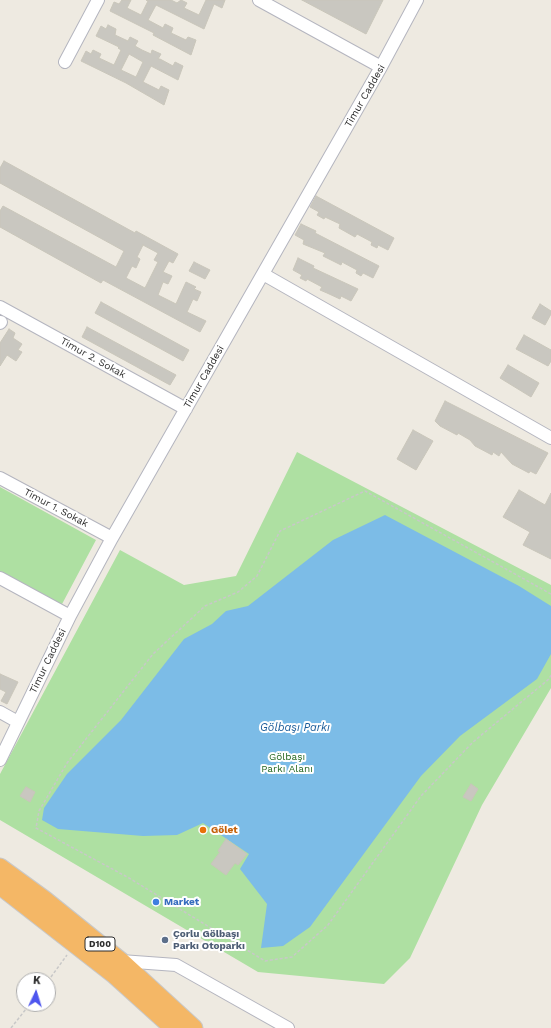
<!DOCTYPE html>
<meta charset="utf-8">
<style>
body{margin:0}
#map{position:relative;width:551px;height:1028px;overflow:hidden;background:#eeeae1;font-family:"Work Sans",sans-serif}
canvas{display:block}
.north{position:absolute;left:16px;top:972px;width:40px;height:40px;box-sizing:border-box;background:#fff;border:1px solid #ababab;border-radius:50%;rotate:4deg;font-size:11px;font-weight:700;line-height:16px;text-align:center;color:#2d2d2d}
.north::after{content:'';display:block;margin:auto;width:14px;height:18px;background:#4d55ee;clip-path:polygon(50% 0,100% 100%,50% 72%,0 100%)}
</style>
<div id="map">
<canvas width="551" height="1028"></canvas>
<div class="north">K</div>
</div>
<script>
const ctx = document.querySelector('canvas').getContext('2d');
ctx.lineJoin = 'round';
function fillPath(path, color) { ctx.fillStyle = color; ctx.fill(path, 'evenodd'); }
const shape = rows => new Path2D(rows.map(r => 'M' + r).join(''));
function strokePath(path, color, width, dash) { ctx.strokeStyle = color; ctx.lineWidth = width; ctx.lineCap = dash ? 'butt' : 'round'; ctx.setLineDash(dash || []); ctx.stroke(path); }
function drawText(font, color, halo, rows, align = 'center') {
  ctx.font = font + ' "Work Sans",sans-serif'; ctx.lineWidth = 4; ctx.setLineDash([]); ctx.textBaseline = 'middle'; ctx.strokeStyle = halo; ctx.fillStyle = color; for (const [text, x, y, turn = 0] of rows) {
    ctx.save(); ctx.translate(x, y); ctx.rotate((+turn || 0) * Math.PI / 180); ctx.textAlign = isNaN(turn) ? turn : align; if (halo) ctx.strokeText(text, 0, 0); ctx.fillText(text, 0, 0); ctx.restore();
  }
}
fillPath(shape([
 [297,452,551,585,551,688,482,805,410,958,384,984,258,972,0,820,0,774,120,550,184,585,236,576],
 [0,487,96,540,61,606,0,572]
]), '#aee0a2');
fillPath(shape([
 [385,515,519,586,551,606,551,654,537,679,460,736,421,776,310,927,283,946,261,948,267,904,240,869,249,854,203,823,177,835,143,836,58,829,42,820,44,808,67,774,121,720,184,639,212,624,226,611,248,606,333,540]
]), '#7cbce7');
const building = shape([
 [122,0,131,0,127,8,141,15,148,1,146,0,171,0,177,3,181,0,187,3,184,8,199,15,206,0,225,0,222,8,214,4,204,29,156,5,148,20,163,28,165,24,173,28,171,33,186,40,188,37,196,40,191,55,153,35,154,33,110,11,114,2,119,4,122,0],
 [302,0,383,0,366,34,302,0],
 [108,25,116,29,115,35,128,41,130,37,138,41,135,46,142,50,151,54,152,50,161,54,158,59,160,59,173,66,175,62,183,66,178,80,151,66,143,82,159,90,161,86,169,90,164,105,126,83,81,61,86,51,91,54,93,50,101,54,99,58,114,65,121,50,118,48,119,47,96,36,101,26,106,29,108,25],
 [129,54,143,62,136,77,121,70,129,54],
 [4,161,135,233,136,231,178,254,173,263,169,261,163,272,172,276,168,284,163,282,158,295,176,304,186,282,196,287,194,289,201,292,197,301,193,299,187,312,206,321,200,332,103,280,101,283,0,227,0,211,3,206,116,267,124,251,0,183,0,168,4,161],
 [143,245,158,253,154,260,158,262,145,288,126,278,132,266,136,268,140,259,137,257,143,245],
 [316,196,394,238,388,250,378,245,377,248,371,245,372,242,357,234,355,237,339,228,340,224,325,217,324,219,317,215,319,212,310,207,316,196],
 [301,224,316,231,315,233,379,266,373,278,363,273,361,276,356,273,357,270,342,262,341,265,323,256,325,253,303,244,304,240,295,235,301,224],
 [298,258,314,266,313,268,358,289,351,301,341,296,340,299,327,293,320,290,322,287,307,279,306,281,300,278,302,275,293,270,298,258],
 [194,262,210,270,205,279,189,271,194,262],
 [101,302,189,350,183,361,95,313,101,302],
 [540,304,551,311,551,314,545,325,532,318,540,304],
 [87,327,176,375,170,385,82,337,87,327],
 [9,329,15,333,13,338,22,344,18,350,22,352,16,361,7,355,0,366,0,343,9,329],
 [524,335,551,350,551,361,548,366,516,349,524,335],
 [508,365,539,383,531,397,500,378,508,365],
 [445,401,548,453,536,474,530,471,529,473,512,464,501,452,499,456,493,452,492,455,475,446,470,440,458,433,457,435,440,426,435,421,445,401],
 [413,430,433,441,416,470,397,459,413,430],
 [519,490,545,505,551,493,551,559,523,545,530,532,503,517,519,490],
 [0,674,18,682,7,704,1,701,6,692,0,689,0,674],
 [471,784,478,789,471,801,463,797,471,784],
 [26,787,35,792,30,802,20,796,26,787],
 [226,839,247,854,238,865,235,863,226,875,211,864,220,852,218,851,226,839]
]);
fillPath(building, '#c9c7c0');
strokePath(building, '#c9c6ba', 1);
const minor = shape([
 [259,0,381,67],
 [65,62,98,0],
 [263,274,551,438],
 [0,307,186,409],
 [0,323,1,322],
 [0,478,112,538],
 [0,578,70,616],
 [0,712,18,722],
 [0,760,70,616,112,538,381,67,417,0],
 [121,961,176,965,288,1028]
]);
const highway = shape([
 [0,867,44,899,121,961,194,1028],
 [0,886,113,974,173,1028]
]);
strokePath(minor, '#b4b5bf', 14);
strokePath(highway, '#c8c8c8', 19);
strokePath(shape([
 [551,594,365,491,280,531,257,576,238,592,205,606,153,654,67,763,39,811,36,828,129,878,265,961,292,957,328,925,421,796,473,742,549,679,551,675],
 [48,981,67,955],
 [11,1028,30,1004]
]), '#c8c8c8', 1.5, [3, 2]);
strokePath(minor, '#fff', 12);
strokePath(highway, '#f4b766', 17);
for (const [x, y, r, color] of [
 [203,830,4,"#e8710a"],
 [156,902,4,"#3f7fe0"],
 [165,940,4,"#5c6f8a"]
]) { const dot = new Path2D(); dot.arc(x, y, r, 0, 2 * Math.PI); ctx.fillStyle = color; ctx.fill(dot); strokePath(dot, '#fff', 1.5); }
for (const [x, y, w] of [
 [100,944,30]
]) { const box = new Path2D(); box.roundRect(x - w / 2, y - 7, w, 14, 3); ctx.fillStyle = '#fff'; ctx.fill(box); strokePath(box, '#2d2d2d', 1); }
drawText('bold 9px', '#2d2d2d', null, [
 ["D100",100,944]
]);
drawText('10px', '#2d2d2d', '#fff', [
 ["Timur Caddesi",365,96,-60],
 ["Timur 2. Sokak",93,358,29],
 ["Timur Caddesi",204,377,-60],
 ["Timur 1. Sokak",56,508,28],
 ["Timur Caddesi",48,661,-64]
]);
drawText('10px', '#256720', '#fff', [
 ["Gölbaşı",287,757],
 ["Parkı Alanı",287,769]
]);
drawText('bold 10px', '#c56008', '#fff', [
 ["Gölet",211,830]
], 'left');
drawText('bold 10px', '#366cbe', '#fff', [
 ["Market",164,902]
], 'left');
drawText('bold 10px', '#4e5e75', '#fff', [
 ["Çorlu Gölbaşı",173,934],
 ["Parkı Otoparkı",173,946]
], 'left');
drawText('italic 11px', '#175a98', '#fff', [
 ["Gölbaşı Parkı",295,728]
]);
</script>
